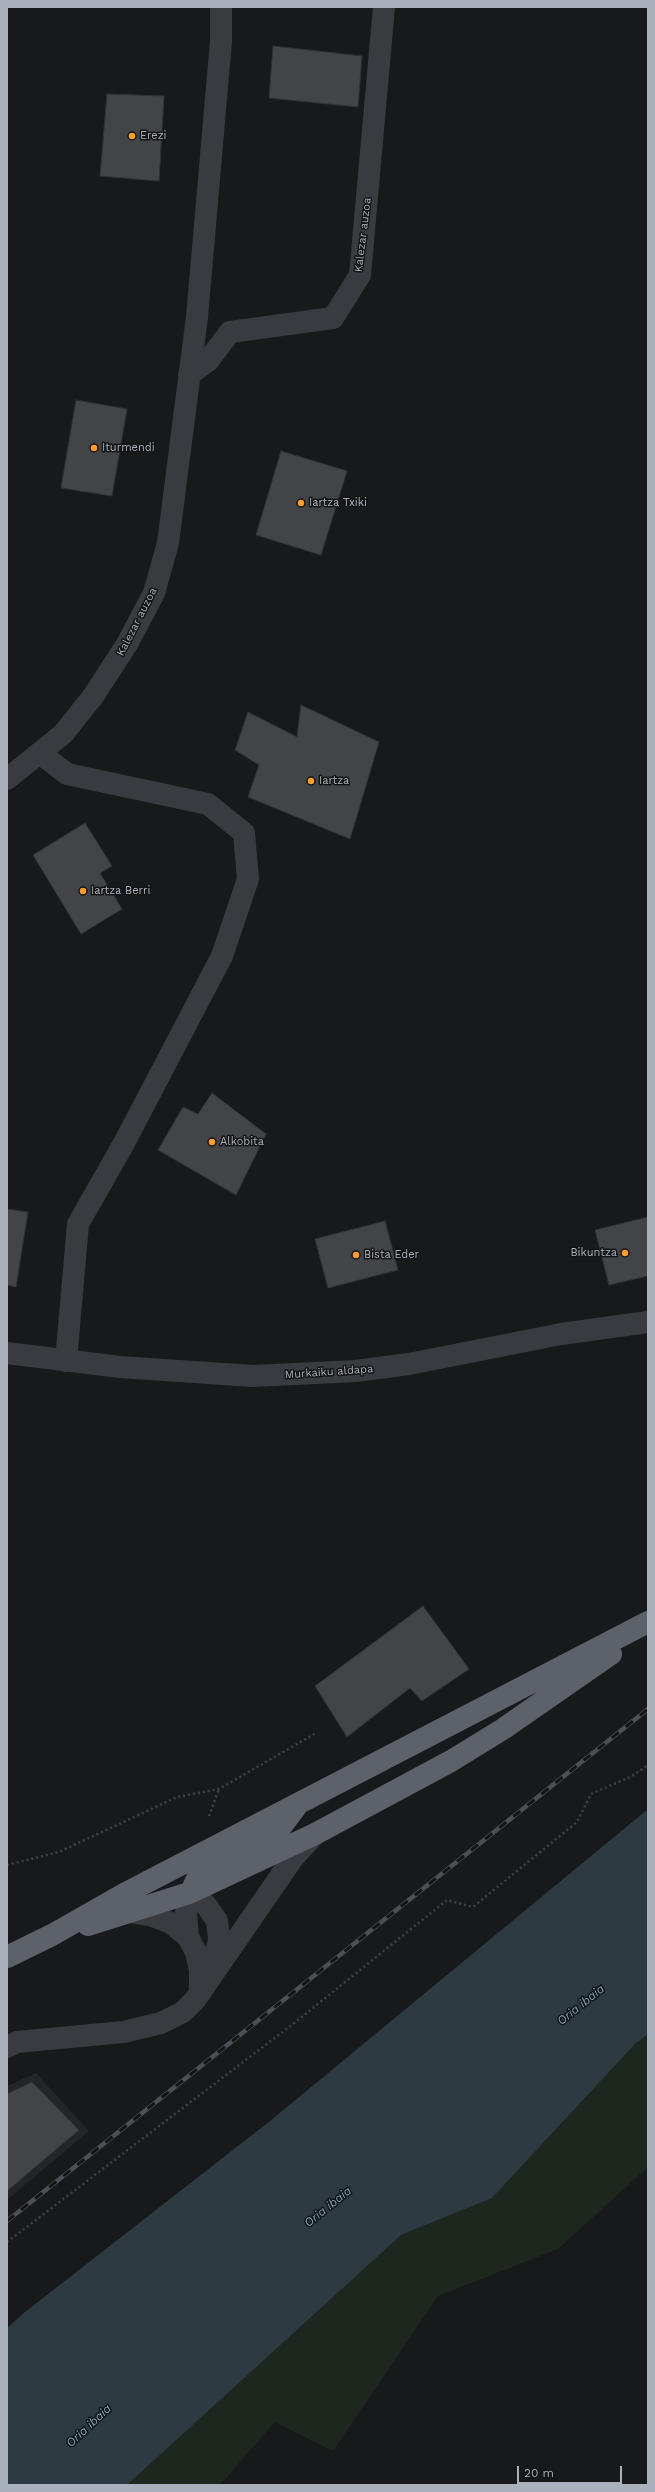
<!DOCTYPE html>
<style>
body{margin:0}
#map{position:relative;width:655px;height:2492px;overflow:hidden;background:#18191b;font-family:"Work Sans",sans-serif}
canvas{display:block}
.frame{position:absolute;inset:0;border:8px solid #aab1bc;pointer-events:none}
.scale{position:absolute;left:517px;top:2466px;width:105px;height:18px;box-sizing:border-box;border:2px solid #aab1bc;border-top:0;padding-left:5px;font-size:12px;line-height:14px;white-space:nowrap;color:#aab1bc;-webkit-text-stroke:3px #131416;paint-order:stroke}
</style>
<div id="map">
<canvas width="655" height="2492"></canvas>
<div class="frame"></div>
<div class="scale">20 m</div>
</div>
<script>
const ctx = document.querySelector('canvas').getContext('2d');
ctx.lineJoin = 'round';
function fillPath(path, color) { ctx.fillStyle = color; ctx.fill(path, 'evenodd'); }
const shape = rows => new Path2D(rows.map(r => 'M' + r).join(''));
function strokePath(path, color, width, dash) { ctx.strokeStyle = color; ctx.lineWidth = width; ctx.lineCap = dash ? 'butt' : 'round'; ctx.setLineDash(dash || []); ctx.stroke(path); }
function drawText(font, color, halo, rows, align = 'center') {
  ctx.font = font + ' "Work Sans",sans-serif'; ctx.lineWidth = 3; ctx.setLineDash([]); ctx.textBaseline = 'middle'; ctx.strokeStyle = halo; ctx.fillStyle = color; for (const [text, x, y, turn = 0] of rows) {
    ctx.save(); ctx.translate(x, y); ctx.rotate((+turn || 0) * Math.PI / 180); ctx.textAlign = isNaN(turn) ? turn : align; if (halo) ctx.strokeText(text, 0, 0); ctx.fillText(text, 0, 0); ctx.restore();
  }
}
fillPath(shape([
 [36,2073,89,2131,7,2200,7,2086]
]), '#242528');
fillPath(shape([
 [648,2034,648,2167,558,2249,438,2296,333,2451,275,2422,220,2485,127,2485,401,2235,492,2198,635,2044]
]), '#1e271e');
fillPath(shape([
 [648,1809,648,2034,635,2044,492,2198,401,2235,127,2485,7,2485,7,2328,25,2312,270,2121]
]), '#2d3a41');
const building = shape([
 [273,46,362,56,358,107,269,98,273,46],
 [107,94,164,96,159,181,100,176,107,94],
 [76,400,127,409,112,496,61,488,76,400],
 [281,451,347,471,321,555,256,535,281,451],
 [301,705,379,742,350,839,248,797,259,765,235,750,248,712,297,737,301,705],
 [85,823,112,866,100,873,122,909,81,934,33,855,85,823],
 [212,1093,266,1134,236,1195,158,1150,183,1107,198,1114,212,1093],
 [7,1209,28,1212,16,1287,7,1285,7,1209],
 [648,1217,648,1276,609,1285,595,1230,648,1217],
 [385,1221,398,1270,328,1288,315,1239,385,1221],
 [423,1606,469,1669,422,1701,410,1688,347,1737,315,1686,423,1606],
 [32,2082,79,2130,7,2191,7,2094,32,2082]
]);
fillPath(building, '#424448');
strokePath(building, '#323337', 1);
strokePath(shape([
 [209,1816,219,1789],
 [7,1865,59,1852,177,1797,219,1789,316,1733],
 [7,2242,293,2024,447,1900,473,1907,577,1822,591,1794,632,1776,648,1765]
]), '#3f4248', 2.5, [2, 3]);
strokePath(shape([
 [189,375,208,361,230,332,333,318,360,275,384,7],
 [41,754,67,774,208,804,244,833,248,879,222,956,123,1145,78,1224,66,1361],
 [7,779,63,734,94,695,127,644,154,593,168,543,197,317,221,41,221,7],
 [7,1353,120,1367,253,1376,356,1371,409,1364,561,1334,648,1322],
 [130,1912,153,1916,171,1923,188,1937,196,1952,200,1970,200,1992],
 [188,1937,186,1913,189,1893,206,1905,217,1921,219,1939,214,1967],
 [7,2047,17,2042,124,2032,161,2023,183,2012,195,2000,293,1858,315,1834]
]), '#393b40', 22);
strokePath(shape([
 [194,1885,197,1879,214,1865,278,1831,296,1807],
 [88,1925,189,1893,315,1834,451,1761,503,1729,611,1654],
 [7,1957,52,1935,124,1894,648,1622]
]), '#5d6169', 22);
const rail = shape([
 [7,2221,648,1709]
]);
strokePath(rail, '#4c4f56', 4.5);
strokePath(rail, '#131416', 3, [9]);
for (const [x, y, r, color] of [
 [132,136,4,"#ff9e2c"],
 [94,448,4,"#ff9e2c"],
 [301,503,4,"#ff9e2c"],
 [311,781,4,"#ff9e2c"],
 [83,891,4,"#ff9e2c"],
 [212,1142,4,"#ff9e2c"],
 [625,1253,4,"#ff9e2c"],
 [356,1255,4,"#ff9e2c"]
]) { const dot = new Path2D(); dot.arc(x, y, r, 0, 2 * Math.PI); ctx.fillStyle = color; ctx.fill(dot); strokePath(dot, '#131416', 1.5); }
drawText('11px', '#aab1bc', '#131416', [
 ["Erezi",140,136],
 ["Iturmendi",102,448],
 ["Iartza Txiki",309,503],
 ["Iartza",319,781],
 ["Iartza Berri",91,891],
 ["Alkobita",220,1142],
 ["Bikuntza",617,1253,"right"],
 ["Bista Eder",364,1255]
], 'left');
drawText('11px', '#aab1bc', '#131416', [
 ["Kalezar auzoa",363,235,-83],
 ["Kalezar auzoa",137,622,-63],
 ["Murkaiku aldapa",329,1372,-4]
]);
drawText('italic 12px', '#7ea5ba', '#131416', [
 ["Oria ibaia",581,2005,-39],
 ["Oria ibaia",328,2207,-39],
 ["Oria ibaia",89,2426,-43]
]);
</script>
